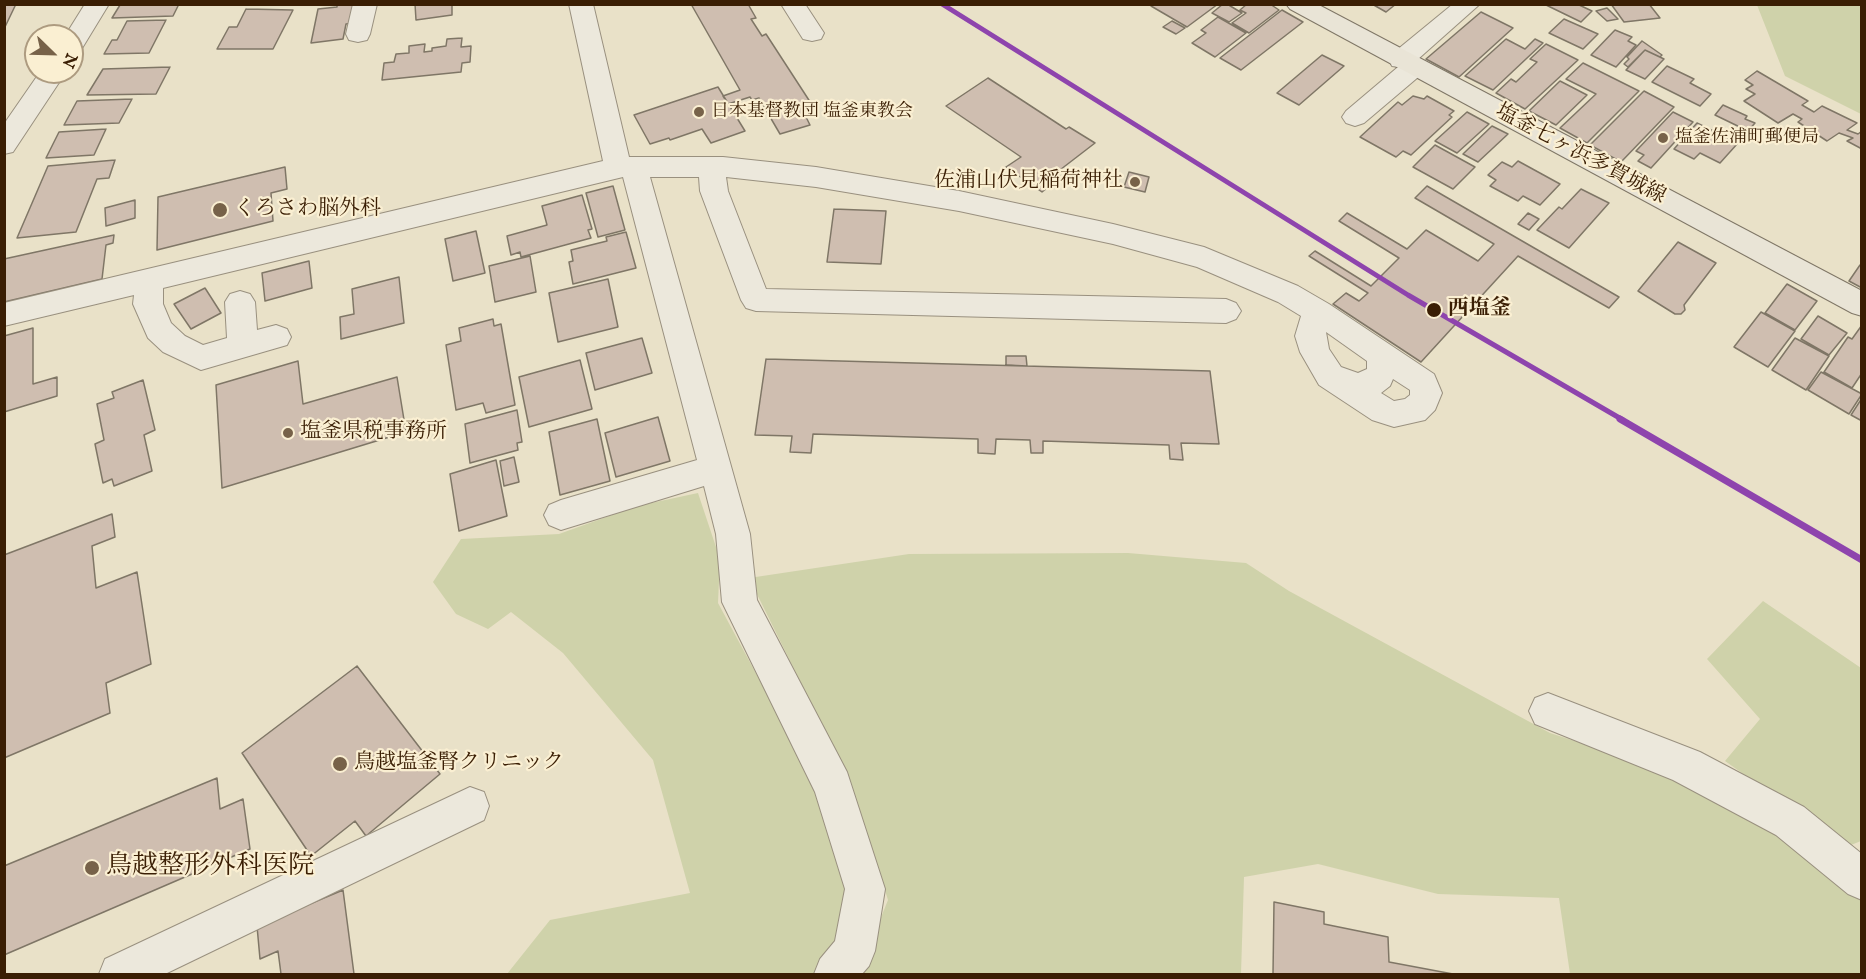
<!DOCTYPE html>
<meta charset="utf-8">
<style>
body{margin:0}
#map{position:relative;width:1866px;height:979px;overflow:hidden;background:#e9e1c8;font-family:"IM FELL English",serif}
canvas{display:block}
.frame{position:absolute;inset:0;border:6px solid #3a1e04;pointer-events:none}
.north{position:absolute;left:24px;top:24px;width:60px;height:60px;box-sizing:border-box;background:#faefd2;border:2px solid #ad9b80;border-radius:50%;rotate:113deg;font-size:16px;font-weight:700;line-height:24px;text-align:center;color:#3a1e04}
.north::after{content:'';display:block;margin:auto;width:21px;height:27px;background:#776249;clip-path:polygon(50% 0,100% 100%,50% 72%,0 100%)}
</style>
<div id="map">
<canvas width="1866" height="979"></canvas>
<div class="frame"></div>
<div class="north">N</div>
</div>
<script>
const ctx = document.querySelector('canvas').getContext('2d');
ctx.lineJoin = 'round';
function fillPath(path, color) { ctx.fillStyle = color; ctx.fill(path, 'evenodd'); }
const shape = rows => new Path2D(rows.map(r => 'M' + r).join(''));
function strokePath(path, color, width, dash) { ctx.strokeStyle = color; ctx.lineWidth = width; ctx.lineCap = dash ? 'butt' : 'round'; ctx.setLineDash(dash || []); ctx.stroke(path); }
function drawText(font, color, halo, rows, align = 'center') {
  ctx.font = font + ' "IM FELL English","Noto Serif JP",serif'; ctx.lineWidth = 4.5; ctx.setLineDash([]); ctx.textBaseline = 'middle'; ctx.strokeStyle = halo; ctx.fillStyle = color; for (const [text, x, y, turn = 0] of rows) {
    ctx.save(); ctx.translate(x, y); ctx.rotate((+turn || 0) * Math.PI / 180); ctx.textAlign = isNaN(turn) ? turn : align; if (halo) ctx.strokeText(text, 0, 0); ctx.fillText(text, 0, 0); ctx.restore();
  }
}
fillPath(shape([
 [1757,5,1861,5,1861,114,1785,76],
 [698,493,720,559,718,603,820,792,849,899,838,950,816,974,507,974,550,920,690,893,653,760,563,653,511,612,488,629,456,614,433,582,461,539,559,534,637,506],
 [1128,553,1246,563,1289,591,1550,733,1687,777,1783,828,1861,893,1861,974,1570,974,1559,898,1438,894,1318,864,1244,877,1241,974,855,974,861,967,888,900,869,839,829,740,749,578,909,554],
 [1763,601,1861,668,1861,841,1846,847,1725,761,1760,719,1707,659]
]), '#cfd2aa');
const building = shape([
 [4,4,16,4,4,29,4,4],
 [179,4,173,16,112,18,120,5,179,4],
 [337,4,356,4,353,23,346,24,343,39,311,43,318,9,337,7,337,4],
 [415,4,452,4,452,15,416,20,415,4],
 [691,4,748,4,756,18,751,19,762,36,766,34,816,111,805,115,810,125,780,134,759,98,752,100,750,97,728,104,723,96,740,90,691,4],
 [1153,4,1218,4,1187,27,1151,6,1153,4],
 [1223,4,1227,4,1242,13,1229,22,1212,13,1223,4],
 [1247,4,1270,4,1279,10,1249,33,1232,23,1246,13,1240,10,1247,4],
 [1372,4,1396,4,1386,12,1372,4],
 [1544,4,1577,4,1592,11,1581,22,1544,4],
 [1611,4,1649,4,1660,18,1624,22,1611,4],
 [1607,8,1618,19,1607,21,1596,11,1607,8],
 [246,9,293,10,273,49,217,49,229,27,237,27,246,9],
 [1282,10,1303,22,1241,70,1220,58,1282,10],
 [1481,12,1513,28,1459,77,1426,59,1481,12],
 [1218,17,1246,33,1215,57,1192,43,1206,33,1201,30,1218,17],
 [1564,19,1598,34,1583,49,1549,33,1564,19],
 [166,20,149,53,104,54,112,40,117,40,127,21,166,20],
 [1172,21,1185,28,1176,34,1163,27,1172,21],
 [1615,30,1632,37,1628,41,1636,45,1616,67,1591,55,1615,30],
 [462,38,461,47,471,46,470,62,462,63,461,72,382,80,384,63,394,62,396,54,409,53,409,46,425,44,424,52,432,51,432,48,446,46,447,39,462,38],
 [1506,39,1525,49,1535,39,1543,43,1493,90,1465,76,1506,39],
 [1642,41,1662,55,1660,57,1645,50,1628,67,1624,64,1629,59,1627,57,1642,41],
 [1546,44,1578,60,1525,109,1496,93,1511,79,1516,82,1537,62,1530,59,1546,44],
 [1645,50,1664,59,1645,79,1626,70,1645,50],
 [1322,55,1344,66,1299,105,1277,93,1322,55],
 [1583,63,1639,91,1587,143,1560,128,1596,94,1566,79,1583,63],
 [1667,66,1694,79,1690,83,1711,94,1700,106,1652,82,1667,66],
 [170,67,156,94,87,95,103,69,170,67],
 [1757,71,1808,101,1802,105,1814,112,1822,106,1857,123,1847,130,1858,134,1862,131,1862,149,1847,141,1853,138,1839,133,1827,141,1798,122,1802,119,1793,114,1778,123,1744,101,1755,94,1746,89,1753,85,1745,80,1757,71],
 [988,78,1066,129,1069,127,1095,143,1056,173,1061,177,1042,192,1006,167,1021,157,946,106,988,78],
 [1560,81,1587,95,1556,125,1529,111,1560,81],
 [718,87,745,131,711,143,702,129,670,140,669,138,650,144,634,115,718,87],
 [1644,91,1674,107,1621,162,1590,145,1644,91],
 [1413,96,1424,99,1427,96,1454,111,1449,115,1452,117,1411,155,1403,151,1396,157,1360,137,1398,102,1402,105,1413,96],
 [132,99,119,123,64,125,77,101,132,99],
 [1723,105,1747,116,1745,119,1755,123,1748,131,1715,115,1723,105],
 [1467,112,1489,124,1457,153,1435,141,1467,112],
 [1673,112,1693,122,1651,168,1638,161,1644,155,1636,151,1673,112],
 [1697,123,1738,143,1720,163,1700,153,1694,159,1674,149,1697,123],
 [1492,126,1508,134,1478,162,1463,154,1492,126],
 [106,129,94,155,46,158,59,132,106,129],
 [1435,145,1475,167,1453,189,1413,167,1435,145],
 [115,160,109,178,97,179,76,232,17,238,48,166,115,160],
 [1518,161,1560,184,1540,205,1523,196,1518,201,1490,186,1496,180,1488,175,1502,162,1512,167,1518,161],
 [285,167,287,189,271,193,273,221,157,250,158,197,285,167],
 [1129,172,1149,177,1145,192,1124,187,1129,172],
 [613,186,625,230,598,237,586,193,613,186],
 [1427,186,1619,297,1609,308,1518,256,1421,362,1333,304,1346,293,1359,301,1368,293,1309,256,1315,251,1371,286,1399,258,1339,221,1347,213,1407,249,1426,230,1478,261,1494,244,1415,198,1427,186],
 [1581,189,1609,203,1569,248,1537,230,1559,207,1562,209,1581,189],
 [582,195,592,229,588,230,591,238,521,257,520,252,511,255,507,236,547,225,542,206,582,195],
 [135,200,135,218,106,226,105,208,135,200],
 [834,209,886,211,881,264,827,262,834,209],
 [1528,213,1539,219,1529,230,1518,224,1528,213],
 [476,231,485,273,453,281,445,239,476,231],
 [626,232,636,268,573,284,569,262,573,261,571,250,607,241,606,237,626,232],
 [114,235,113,243,106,245,102,279,4,302,4,259,114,235],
 [1678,242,1716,263,1684,305,1685,310,1681,314,1675,314,1638,291,1678,242],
 [530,256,536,292,495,302,489,266,530,256],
 [309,261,312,288,265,301,262,273,309,261],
 [1860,265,1862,266,1862,288,1849,281,1860,265],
 [399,277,404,323,341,339,340,317,354,314,352,289,399,277],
 [608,279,618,327,558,342,549,293,608,279],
 [1787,284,1817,301,1795,330,1765,313,1787,284],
 [205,288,221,313,191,329,174,304,205,288],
 [1761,312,1795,331,1768,367,1734,347,1761,312],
 [1818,316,1847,333,1829,355,1801,339,1818,316],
 [493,319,494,326,501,324,515,405,486,413,483,403,456,410,446,345,461,341,459,328,493,319],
 [1862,325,1862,373,1852,388,1824,372,1848,337,1852,339,1862,325],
 [33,328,33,384,57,377,57,396,4,412,4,336,33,328],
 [642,338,652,373,595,390,586,353,642,338],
 [1795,338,1829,356,1806,390,1772,370,1795,338],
 [1006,356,1026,356,1027,366,1006,365,1006,356],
 [766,359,1210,371,1219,444,1181,443,1183,460,1170,459,1169,445,1043,441,1043,453,1031,453,1030,440,996,439,995,454,978,453,978,439,813,434,811,453,790,452,792,436,755,435,766,359],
 [580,360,592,409,529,427,519,377,580,360],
 [298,361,303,404,397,377,406,432,222,488,216,385,298,361],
 [1821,372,1862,394,1849,414,1808,390,1821,372],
 [143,380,155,430,144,435,152,471,114,486,112,479,103,483,95,444,104,440,97,404,114,398,112,392,143,380],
 [1862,398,1862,421,1851,415,1862,398],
 [517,410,522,442,517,443,518,450,470,463,465,424,517,410],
 [658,417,670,461,616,477,605,433,658,417],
 [597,419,610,481,560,495,549,432,597,419],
 [514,457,519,482,504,486,500,461,514,457],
 [496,460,507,516,459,531,450,474,496,460],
 [112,514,115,537,92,546,96,588,137,572,151,664,106,683,110,713,4,758,4,555,112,514],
 [357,666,440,774,366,836,355,821,311,856,242,753,357,666],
 [217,778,220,809,243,799,250,849,4,955,4,866,217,778],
 [343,890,354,974,281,974,278,951,260,959,257,926,343,890],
 [1274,902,1324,912,1324,924,1388,937,1389,962,1453,974,1273,974,1274,902]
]);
fillPath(building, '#cfbeb0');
strokePath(building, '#7f7666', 1.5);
const minor = shape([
 [85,4,109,4,81,50,72,52,72,36,65,36,85,4],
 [353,4,377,4,370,34,367,40,358,42,349,40,346,34,353,4],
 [569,4,593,4,629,157,723,157,816,167,959,191,1113,224,1204,247,1298,286,1329,304,1434,374,1442,393,1435,410,1425,420,1394,427,1372,420,1319,385,1300,352,1295,336,1301,316,1278,302,1197,267,1113,244,959,211,816,187,726,177,728,191,766,289,1226,299,1236,303,1241,311,1236,319,1226,323,756,311,746,308,741,300,700,191,699,177,650,177,750,534,757,600,847,772,885,889,875,951,869,966,862,974,814,974,820,959,835,941,845,889,815,792,722,602,716,534,704,486,561,530,549,525,544,515,549,505,561,500,697,460,623,177,163,288,163,304,171,323,185,336,203,345,227,338,225,302,230,294,240,291,250,294,255,302,257,330,276,325,287,329,291,337,287,345,201,370,163,352,148,338,133,304,134,295,4,326,4,303,603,161,569,4],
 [1326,332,1367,361,1367,369,1358,373,1341,367,1329,349,1326,332],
 [1393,379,1410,390,1410,395,1405,399,1394,401,1381,393,1390,386,1393,379],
 [781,4,805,4,824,33,821,39,812,41,803,39,781,4],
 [1453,4,1480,4,1417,60,1423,61,1427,67,1423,73,1364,123,1355,126,1346,123,1342,117,1346,111,1398,67,1392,66,1389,60,1392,54,1453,4],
 [40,72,66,72,13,152,4,154,4,124,40,72],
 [1548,693,1700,752,1804,807,1862,854,1862,900,1848,894,1776,835,1673,780,1535,724,1529,711,1535,698,1548,693],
 [470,787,484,792,489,806,484,820,165,974,99,974,105,959,470,787]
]);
const major = shape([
 [1286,4,1317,4,1862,291,1862,316,1852,313,1290,9,1286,4]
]);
strokePath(minor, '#99907f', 2);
strokePath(major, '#7f7666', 2);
fillPath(minor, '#ece8dc');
fillPath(major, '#e9e4d6');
strokePath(shape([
 [942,4,1408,295,1623,420]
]), '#8e44ad', 5);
strokePath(shape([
 [1620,419,1862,560]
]), '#8e44ad', 7);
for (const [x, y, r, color] of [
 [699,112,6,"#776249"],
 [1663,138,6,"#776249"],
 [1135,182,6,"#776249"],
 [220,210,8,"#776249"],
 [1434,310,8,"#3a1e04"],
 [288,433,6,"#776249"],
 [340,764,8,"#776249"],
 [92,868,8,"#776249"]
]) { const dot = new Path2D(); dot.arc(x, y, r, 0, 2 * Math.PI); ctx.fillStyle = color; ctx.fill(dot); strokePath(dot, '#faefd2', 2); }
drawText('18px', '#3a1e04', '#faefd2', [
 ["日本基督教団 塩釜東教会",711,112],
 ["塩釜佐浦町郵便局",1675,138]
], 'left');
drawText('21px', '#3a1e04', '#faefd2', [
 ["塩釜七ヶ浜多賀城線",1580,155,28]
]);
drawText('21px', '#3a1e04', '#faefd2', [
 ["佐浦山伏見稲荷神社",1123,182,"right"],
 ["くろさわ脳外科",234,210],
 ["塩釜県税事務所",300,433],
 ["鳥越塩釜腎クリニック",354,764]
], 'left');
drawText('bold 21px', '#3a1e04', '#faefd2', [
 ["西塩釜",1448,310]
], 'left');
drawText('26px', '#3a1e04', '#faefd2', [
 ["鳥越整形外科医院",106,868]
], 'left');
</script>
